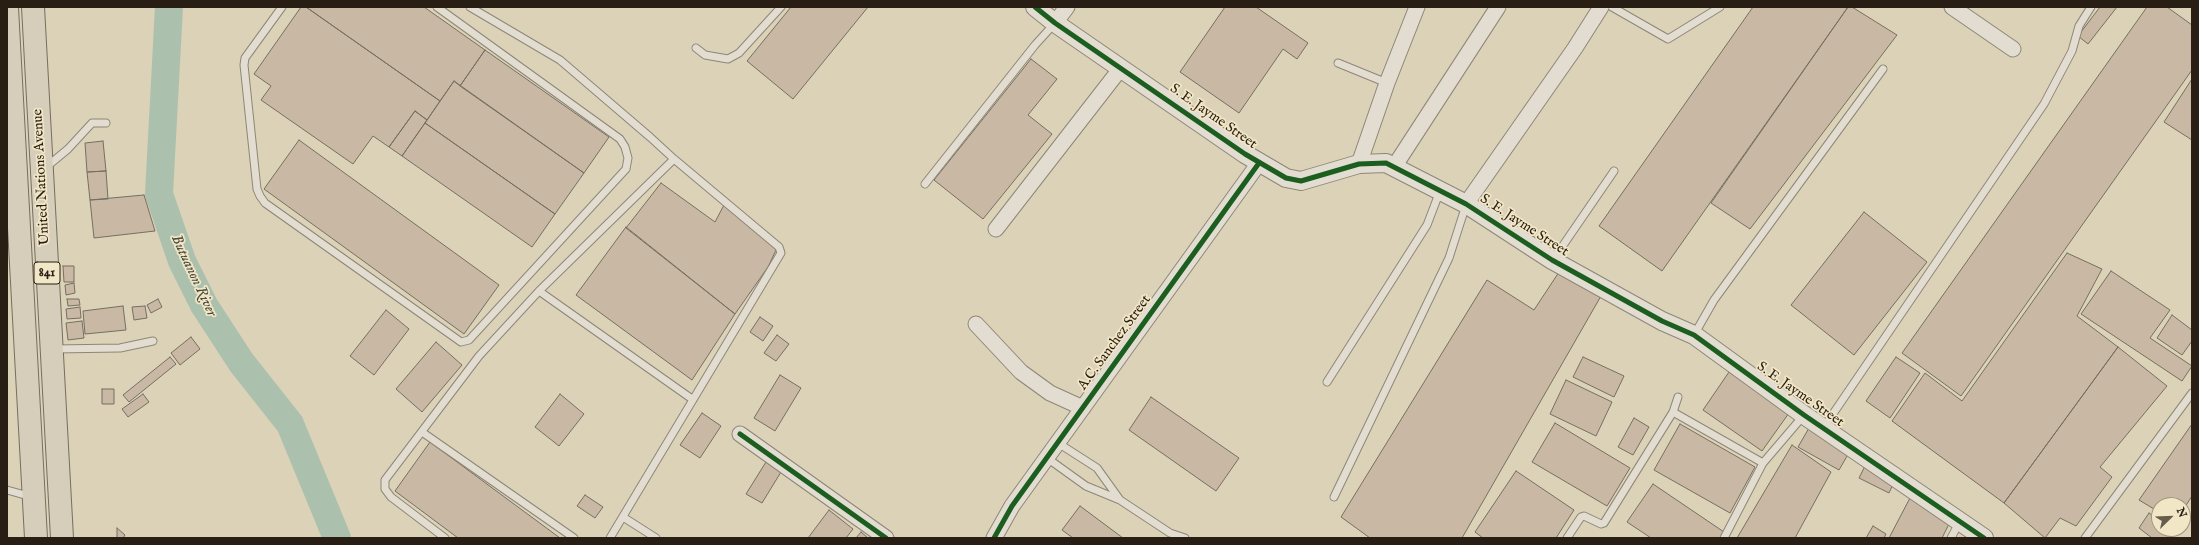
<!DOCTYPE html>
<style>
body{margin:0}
#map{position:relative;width:2199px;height:545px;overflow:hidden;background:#dbd2b7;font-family:"IM FELL English",serif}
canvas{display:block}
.frame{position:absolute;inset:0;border:8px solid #291e13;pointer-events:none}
.north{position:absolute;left:2151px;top:497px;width:40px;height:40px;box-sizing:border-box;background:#f1e6c6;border:1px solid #a1967e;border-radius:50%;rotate:67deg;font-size:11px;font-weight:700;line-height:16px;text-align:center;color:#291e13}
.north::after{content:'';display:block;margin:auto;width:14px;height:18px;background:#675d4c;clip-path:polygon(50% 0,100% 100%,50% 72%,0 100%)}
</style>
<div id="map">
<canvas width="2199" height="545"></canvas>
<div class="frame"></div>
<div class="north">N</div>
</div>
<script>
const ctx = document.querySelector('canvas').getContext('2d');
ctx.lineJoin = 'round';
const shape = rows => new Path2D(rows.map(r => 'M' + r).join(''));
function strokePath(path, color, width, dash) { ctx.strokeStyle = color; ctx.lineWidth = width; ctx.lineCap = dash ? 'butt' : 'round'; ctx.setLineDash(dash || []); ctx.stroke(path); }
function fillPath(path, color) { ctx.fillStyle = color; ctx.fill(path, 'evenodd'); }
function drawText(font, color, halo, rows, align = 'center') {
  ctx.font = font + ' "IM FELL English",serif'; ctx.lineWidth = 3.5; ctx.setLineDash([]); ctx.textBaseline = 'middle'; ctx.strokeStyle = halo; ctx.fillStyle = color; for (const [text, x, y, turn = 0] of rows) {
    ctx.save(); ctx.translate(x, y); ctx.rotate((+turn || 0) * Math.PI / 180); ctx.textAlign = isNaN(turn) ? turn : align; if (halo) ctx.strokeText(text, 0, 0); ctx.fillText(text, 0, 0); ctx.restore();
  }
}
strokePath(shape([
 [169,7,159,194,182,261,204,305,241,362,290,424,337,538]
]), '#acc1ad', 28);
const building = shape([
 [301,7,306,7,440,101,427,120,415,111,389,147,373,136,353,164,261,100,271,86,254,74,301,7],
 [306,7,424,7,485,50,460,86,454,81,440,101,306,7],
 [791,7,868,7,793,99,747,61,791,7],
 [1225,7,1256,7,1308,43,1297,59,1283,49,1239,113,1180,72,1225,7],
 [1753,7,1848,7,1662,271,1599,226,1753,7],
 [1848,7,1852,7,1897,35,1750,229,1711,203,1848,7],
 [2100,7,2117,7,2088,44,2078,36,2100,7],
 [2147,7,2167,7,2192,25,2192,70,1961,396,1902,353,2147,7],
 [485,50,609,137,584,173,460,86,485,50],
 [1031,59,1057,79,1028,115,1052,134,983,219,934,180,1031,59],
 [2192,79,2192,140,2164,122,2192,79],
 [454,81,584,173,555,214,425,123,454,81],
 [415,111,427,120,402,156,389,147,415,111],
 [425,123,555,214,532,247,402,156,425,123],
 [299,140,499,285,464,334,264,189,299,140],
 [103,141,106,171,87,172,85,143,103,141],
 [106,171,108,199,90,200,87,172,106,171],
 [661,183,715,222,724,205,777,248,768,267,735,314,626,228,661,183],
 [144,195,155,231,94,238,90,200,144,195],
 [1864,212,1927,262,1854,355,1791,305,1864,212],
 [626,227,735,314,692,380,576,295,626,227],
 [2067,253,2102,269,2077,316,2118,347,2004,503,1892,421,1925,373,1962,401,2067,253],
 [63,266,74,266,74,282,64,282,63,266],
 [1561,269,1601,296,1462,538,1370,538,1341,517,1487,280,1534,310,1561,269],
 [2111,271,2170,310,2150,338,2192,366,2182,381,2081,314,2111,271],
 [74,283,75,293,66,295,65,285,74,283],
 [67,299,79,299,80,305,68,306,67,299],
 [158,299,162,307,151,313,147,305,158,299],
 [123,306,126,330,85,334,83,311,123,306],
 [145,306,147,318,134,320,132,307,145,306],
 [80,307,81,318,67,319,66,309,80,307],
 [386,310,409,329,374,375,350,356,386,310],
 [2172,315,2192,330,2192,341,2182,355,2157,338,2172,315],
 [760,317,773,326,763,341,750,332,760,317],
 [82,321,84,338,68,340,66,323,82,321],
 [777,335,789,344,776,361,764,353,777,335],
 [191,337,200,349,180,365,171,353,191,337],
 [436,342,462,365,422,412,396,389,436,342],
 [2118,347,2167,386,2100,467,2112,477,2076,526,2060,518,2045,538,2004,503,2118,347],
 [170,357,176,364,129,402,123,395,170,357],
 [1583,357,1624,376,1614,397,1573,377,1583,357],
 [1896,357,1920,373,1890,418,1866,401,1896,357],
 [1729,372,1789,413,1762,451,1703,410,1729,372],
 [780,375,801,388,775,431,754,418,780,375],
 [1566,380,1612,402,1596,436,1550,414,1566,380],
 [102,389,114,389,114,404,102,404,102,389],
 [143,394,149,402,128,417,122,409,143,394],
 [560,394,584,414,559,446,535,427,560,394],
 [1151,397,1239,458,1216,491,1129,430,1151,397],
 [702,413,721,426,700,458,680,445,702,413],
 [1634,418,1649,427,1633,455,1618,447,1634,418],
 [1555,423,1630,468,1607,506,1532,462,1555,423],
 [1680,424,1755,467,1730,513,1654,470,1680,424],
 [2192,424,2192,496,2183,510,2183,505,2159,505,2159,512,2139,500,2192,424],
 [1809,428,1850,451,1839,470,1798,447,1809,428],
 [430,442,560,538,458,538,395,491,430,442],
 [1792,445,1831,472,1795,538,1737,538,1792,445],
 [766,462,781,472,762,503,746,494,766,462],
 [1865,466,1895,480,1889,493,1859,478,1865,466],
 [1516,471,1574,510,1556,538,1483,538,1475,532,1516,471],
 [1653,484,1724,532,1720,538,1651,538,1627,522,1653,484],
 [585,495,603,507,595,518,577,506,585,495],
 [1910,498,1950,522,1942,538,1889,538,1910,498],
 [1080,506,1123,538,1073,538,1062,530,1080,506],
 [829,510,853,529,846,538,808,538,829,510],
 [2149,513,2159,520,2159,529,2174,530,2169,538,2152,538,2139,528,2149,513],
 [1873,526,1886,534,1884,538,1866,538,1873,526],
 [117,528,125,535,123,538,117,538,117,528],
 [861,532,868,538,856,538,861,532]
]);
fillPath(building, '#c9b9a4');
strokePath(building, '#756f61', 1);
const service = shape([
 [282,7,245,58,244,65,257,189,260,196,265,203,461,342,469,340,626,169,628,158,625,147,620,139,437,7],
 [1612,7,1668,39,1720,7],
 [696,48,705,55,728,59,739,53,781,7],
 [1338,63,1387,83],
 [45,168,68,149,92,123,106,123],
 [925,184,1035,45,1055,23],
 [1553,260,1614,171],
 [539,291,692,399],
 [1694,335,1714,300,1883,69],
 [54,349,120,348,153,341],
 [1327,382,1427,225,1440,191],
 [1673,412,1678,397],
 [1824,427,2044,104,2072,51,2079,26,2091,7],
 [422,432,574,538],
 [1058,443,1097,468,1120,500],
 [1047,458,1086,486,1120,500,1170,533,1185,538],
 [7,490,32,497],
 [1334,497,1449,258,1466,205],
 [623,517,656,538],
 [445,538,391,497,385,489,385,480,479,356,539,291,674,159,650,137,560,60,470,7],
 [610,538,781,253,779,247,674,159],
 [1567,538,1581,517,1584,516,1601,524,1604,523,1673,412,1763,463],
 [1724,538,1763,463,1804,415],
 [1951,538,1959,523],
 [2085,538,2192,393]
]);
const minor = shape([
 [1952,7,2013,49],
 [1055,23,1067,7],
 [1359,164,1387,83,1417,7],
 [1394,167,1498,7],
 [1466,204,1575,48,1601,7],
 [996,229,1121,68],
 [976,324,1021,372,1050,393,1083,408],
 [740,434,886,538],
 [994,538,1012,506,1259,163]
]);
const tertiary = shape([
 [1035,7,1055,23,1245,154,1286,178,1301,181,1359,164,1386,163,1466,204,1552,260,1662,321,1694,335,1804,415,1984,538]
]);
const primary = shape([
 [33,7,62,538],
 [7,8,36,538]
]);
strokePath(service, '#8d8777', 9);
strokePath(minor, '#8d8777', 17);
strokePath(tertiary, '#8d8777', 20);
strokePath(primary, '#756f61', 24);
strokePath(service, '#e2ddd0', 7);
strokePath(minor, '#e2ddd0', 15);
strokePath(tertiary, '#e2ddd0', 18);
strokePath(primary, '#d6cebb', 22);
strokePath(shape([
 [1035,7,1055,23,1245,154,1286,178,1301,181,1359,164,1386,163,1466,204,1552,260,1662,321,1694,335,1804,415,1984,538],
 [740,434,886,538],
 [994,538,1012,506,1259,163]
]), '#1b5e20', 5);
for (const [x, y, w] of [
 [47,273,26]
]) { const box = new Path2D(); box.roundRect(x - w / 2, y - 11, w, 22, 3); ctx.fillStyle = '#f1e6c6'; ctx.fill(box); strokePath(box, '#291e13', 1); }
drawText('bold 13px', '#291e13', null, [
 ["841",47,273]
]);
drawText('14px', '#291e13', '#f1e6c6', [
 ["S. E. Jayme Street",1213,117,35],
 ["United Nations Avenue",42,177,-93],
 ["S. E. Jayme Street",1524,226,33],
 ["A.C. Sanchez Street",1115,343,-54],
 ["S. E. Jayme Street",1800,395,35]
]);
drawText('italic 15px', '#4a4d40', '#f1e6c6', [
 ["Butuanon River",193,276,65]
]);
</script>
